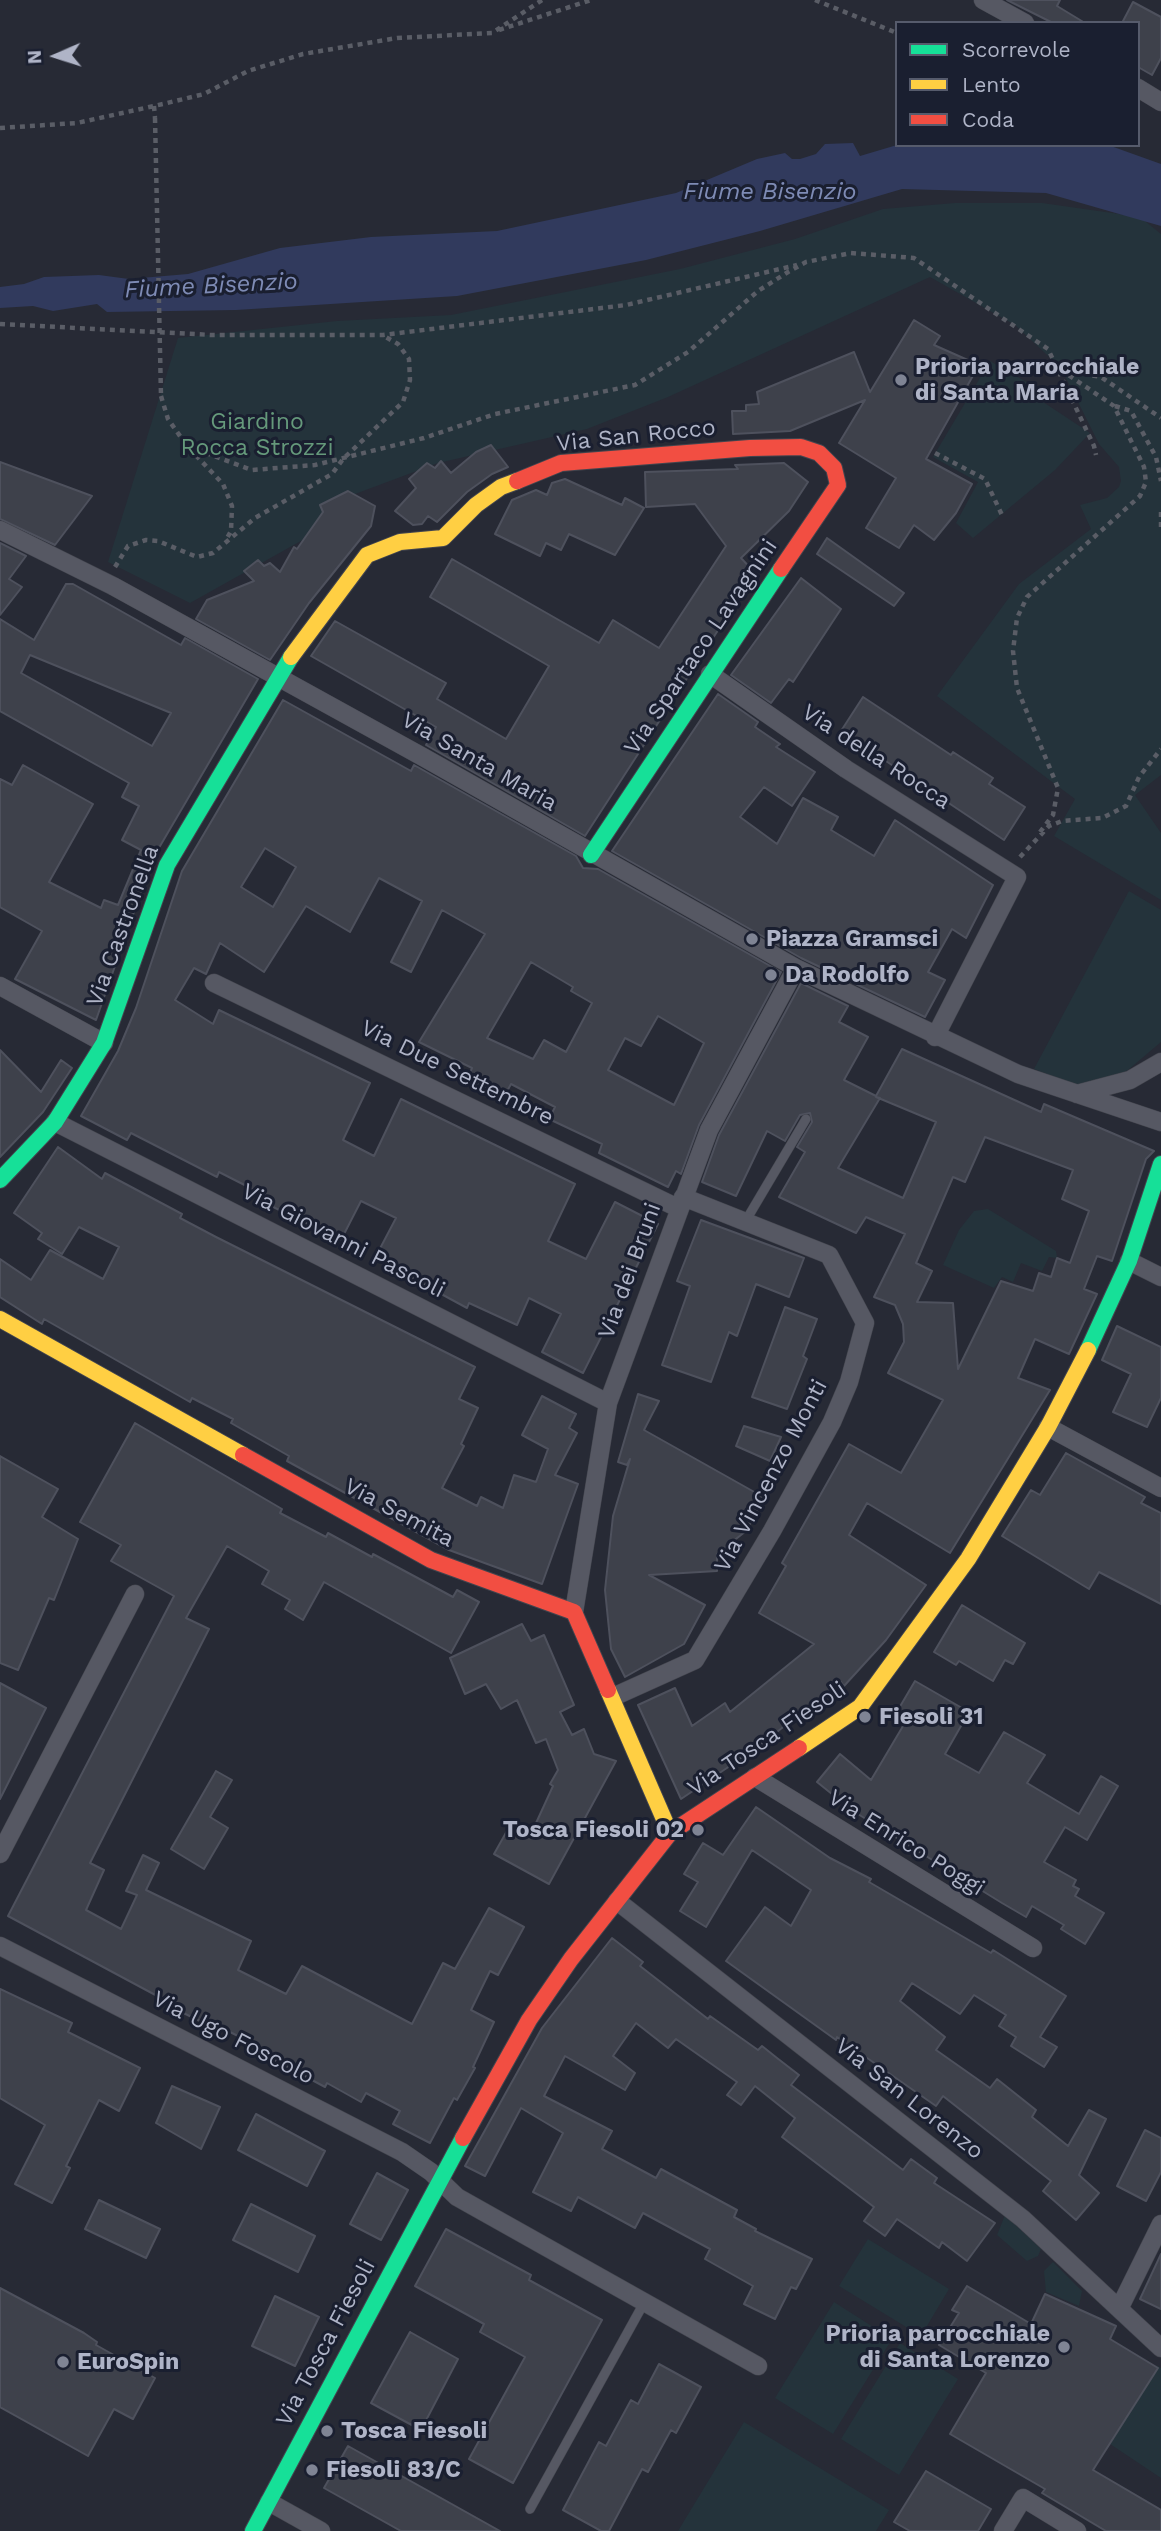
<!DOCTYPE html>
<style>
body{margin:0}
#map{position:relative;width:1161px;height:2531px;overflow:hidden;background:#272a35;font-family:"Work Sans",sans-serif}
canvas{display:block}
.legend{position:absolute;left:895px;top:21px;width:245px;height:126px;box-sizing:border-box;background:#1a1f30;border:2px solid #565b6c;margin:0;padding:9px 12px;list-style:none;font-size:21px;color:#afb4c7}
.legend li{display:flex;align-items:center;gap:14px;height:35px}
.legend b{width:35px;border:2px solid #565b6c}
.north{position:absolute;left:21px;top:21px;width:70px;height:70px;-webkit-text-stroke:5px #1a1f30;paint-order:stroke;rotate:267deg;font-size:19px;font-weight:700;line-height:28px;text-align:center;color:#afb4c7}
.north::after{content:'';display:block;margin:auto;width:24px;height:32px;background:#afb4c7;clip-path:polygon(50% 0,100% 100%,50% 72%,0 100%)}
</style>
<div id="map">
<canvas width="1161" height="2531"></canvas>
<ul class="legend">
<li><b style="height:9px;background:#16e098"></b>Scorrevole</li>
<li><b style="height:9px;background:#ffcf43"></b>Lento</li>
<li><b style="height:9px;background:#f24e42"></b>Coda</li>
</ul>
<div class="north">N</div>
</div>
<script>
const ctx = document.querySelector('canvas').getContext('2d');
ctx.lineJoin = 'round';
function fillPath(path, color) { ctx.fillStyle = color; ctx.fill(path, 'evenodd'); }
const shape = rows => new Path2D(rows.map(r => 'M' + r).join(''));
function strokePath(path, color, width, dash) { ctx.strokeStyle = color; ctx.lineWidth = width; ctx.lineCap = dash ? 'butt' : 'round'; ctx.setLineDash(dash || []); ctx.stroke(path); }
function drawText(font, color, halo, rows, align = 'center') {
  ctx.font = font + ' "Work Sans",sans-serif'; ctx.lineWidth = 6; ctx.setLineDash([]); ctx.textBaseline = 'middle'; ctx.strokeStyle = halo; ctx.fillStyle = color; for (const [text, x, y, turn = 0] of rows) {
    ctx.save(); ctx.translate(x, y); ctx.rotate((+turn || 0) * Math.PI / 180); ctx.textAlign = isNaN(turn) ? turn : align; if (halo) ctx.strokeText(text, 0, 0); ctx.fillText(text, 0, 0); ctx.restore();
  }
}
fillPath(shape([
 [955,203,1042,203,1140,217,1161,234,1161,775,1135,795,1161,833,1161,900,1054,836,1075,799,937,696,1019,584,1091,529,1080,505,1107,498,1119,487,1121,481,1119,467,1099,444,1061,368,1015,325,930,277,668,397,587,429,438,463,339,500,308,537,190,603,108,562,178,338,337,321,451,315,680,269,795,239,883,209],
 [990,361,1037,388,1034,396,1090,433,1055,470,973,538,956,523,978,482,933,457],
 [1129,891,1161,910,1161,1042,1122,1075,1078,1086,1034,1069],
 [988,1209,1056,1251,1057,1258,1049,1257,1042,1271,1021,1263,1013,1282,1002,1277,994,1288,943,1265,959,1230,974,1211],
 [1005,2215,1041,2249,1038,2256,1027,2261,997,2235],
 [868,2239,949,2289,921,2336,839,2286],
 [1053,2262,1082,2291,1079,2306,1046,2292,1044,2271],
 [834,2302,892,2339,833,2434,775,2398],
 [900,2343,958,2379,899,2475,841,2439],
 [1156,2365,1161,2368,1161,2478,1110,2444,1158,2368],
 [744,2422,889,2510,876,2531,678,2531]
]), '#24333b');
fillPath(shape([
 [853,143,860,156,897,145,1108,145,1161,164,1161,226,1046,193,902,189,760,231,646,260,457,296,236,310,107,312,97,304,53,311,33,306,0,308,0,287,24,284,44,277,99,275,129,279,188,274,280,248,371,237,497,231,676,193,757,159,785,153,792,159,800,159,816,154,825,144]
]), '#313a5d');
const building = shape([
 [1007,0,1060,0,1057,6,1085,23,1053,23,1007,0],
 [1133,2,1161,17,1161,58,1152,75,1138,67,1138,23,1122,23,1133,2],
 [914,320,940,336,934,345,979,365,926,459,972,484,956,513,934,540,914,525,899,548,866,528,896,478,839,443,865,400,790,431,733,434,732,411,746,411,746,405,759,404,757,392,854,352,870,392,914,320],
 [491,445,508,467,492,474,467,492,437,522,428,516,422,524,413,525,395,511,416,488,409,479,427,463,435,468,441,461,451,473,476,452,491,445],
 [0,462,92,496,55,545,0,519,0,462],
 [784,463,808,482,789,511,741,558,755,573,585,836,426,745,436,727,311,656,335,621,446,683,437,699,506,739,549,666,430,597,452,559,599,643,613,620,659,648,726,546,695,504,646,507,645,472,738,469,735,465,784,463],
 [565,479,622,505,625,498,644,508,615,555,569,534,561,550,546,543,540,556,495,534,512,500,536,490,547,495,552,483,565,479],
 [348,491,375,506,371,526,309,603,270,660,196,619,207,600,254,581,244,571,258,560,264,566,270,563,280,572,294,547,297,549,323,512,320,505,348,491],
 [827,538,904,593,894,606,817,554,827,538],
 [0,543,26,556,9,579,22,587,0,615,0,543],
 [801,578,841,609,793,682,789,679,771,703,731,675,801,578],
 [66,584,73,584,181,645,185,638,258,679,153,858,96,1020,15,979,42,931,0,907,0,779,12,785,23,765,93,804,49,882,101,908,104,900,118,905,141,850,122,840,139,806,122,797,129,783,0,711,0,619,34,640,66,584],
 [30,655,171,713,152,746,21,673,30,655],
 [718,694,758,722,755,727,780,744,776,747,815,772,792,806,764,787,740,817,777,844,803,798,838,817,831,830,874,856,895,820,993,885,966,938,952,929,928,972,945,980,925,1017,801,958,612,851,718,694],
 [863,697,951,755,953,752,993,778,989,784,1025,807,1004,840,841,731,863,697],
 [283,700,411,771,414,765,576,856,583,868,598,869,781,972,699,1125,681,1174,676,1171,668,1187,599,1153,602,1144,549,1119,555,1107,511,1084,505,1095,467,1080,472,1068,419,1042,485,934,442,910,411,972,391,962,422,901,379,878,350,932,306,906,264,972,220,943,206,974,194,968,175,1000,213,1024,219,1010,370,1083,343,1140,374,1156,401,1099,575,1184,548,1241,586,1259,615,1202,658,1224,583,1373,542,1352,561,1314,529,1298,517,1325,469,1303,467,1308,375,1258,396,1218,361,1201,341,1240,267,1204,270,1198,219,1172,217,1177,131,1133,127,1140,81,1116,118,1051,136,1008,182,871,283,700],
 [265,848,296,867,273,907,241,887,265,848],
 [531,962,573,987,571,991,592,1003,566,1052,544,1040,533,1059,487,1038,531,962],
 [658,1016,704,1043,674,1105,608,1070,625,1038,641,1046,658,1016],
 [801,983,848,1006,839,1022,868,1037,844,1080,876,1096,902,1049,1041,1112,1044,1104,1154,1151,1146,1159,1112,1261,1097,1256,1084,1289,1097,1294,1069,1354,1035,1339,1018,1378,1050,1390,950,1553,867,1503,849,1535,926,1585,886,1640,844,1686,841,1682,755,1749,681,1799,638,1705,675,1688,692,1726,725,1703,730,1712,814,1644,759,1613,786,1566,782,1563,849,1444,901,1473,943,1400,888,1373,904,1342,903,1324,895,1305,874,1297,905,1234,866,1217,856,1233,779,1197,805,1152,797,1147,812,1122,810,1113,800,1115,785,1141,767,1131,736,1196,702,1182,719,1135,801,983],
 [876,1097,936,1122,903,1198,838,1168,880,1098,876,1097],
 [985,1137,1073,1170,1062,1199,1089,1211,1070,1263,1057,1258,1051,1277,1039,1273,1033,1291,1001,1281,958,1369,953,1303,917,1302,932,1271,916,1263,953,1177,965,1182,985,1137],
 [0,1050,41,1092,61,1060,72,1068,43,1112,0,1157,0,1050],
 [58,1147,102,1179,105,1173,182,1214,180,1218,216,1237,475,1367,459,1399,478,1408,461,1444,464,1446,442,1488,477,1506,481,1497,503,1508,514,1475,536,1482,548,1449,522,1435,542,1396,576,1414,569,1428,577,1433,555,1475,578,1484,542,1584,449,1550,287,1461,289,1456,231,1423,233,1419,192,1398,190,1402,44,1319,42,1324,0,1297,0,1259,31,1280,50,1250,103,1279,119,1247,79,1227,62,1254,38,1239,42,1233,14,1213,58,1147],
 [701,1220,804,1258,789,1297,756,1284,737,1336,729,1332,711,1382,662,1365,690,1286,677,1281,701,1220],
 [785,1307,817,1319,803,1356,807,1359,787,1409,752,1397,785,1307],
 [1117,1326,1161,1347,1161,1398,1147,1427,1113,1412,1131,1374,1102,1360,1117,1326],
 [638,1394,659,1401,644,1430,765,1498,746,1531,717,1554,717,1571,649,1575,705,1605,684,1644,625,1677,611,1649,605,1590,613,1516,630,1459,627,1465,618,1462,638,1394],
 [135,1423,282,1509,280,1513,326,1537,328,1533,372,1557,373,1554,453,1597,457,1590,479,1602,451,1653,324,1582,303,1620,285,1609,290,1600,262,1584,269,1571,227,1546,186,1618,209,1629,90,1863,104,1870,86,1910,121,1929,137,1895,126,1891,143,1855,159,1863,146,1890,251,1941,238,1970,286,1994,302,1966,412,2024,443,1963,455,1969,489,1908,524,1927,498,1975,490,1971,471,2010,494,2022,473,2067,475,2068,457,2100,454,2098,430,2143,393,2124,400,2111,366,2093,361,2102,327,2083,325,2087,256,2050,258,2046,204,2019,202,2022,173,2008,174,2005,8,1916,174,1596,111,1561,121,1545,80,1522,135,1423],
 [744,1426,781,1437,770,1461,736,1446,744,1426],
 [1066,1453,1145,1497,1141,1503,1161,1513,1161,1604,1099,1572,1089,1589,1002,1536,1031,1490,1040,1495,1066,1453],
 [0,1456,58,1489,42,1517,78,1539,54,1600,49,1598,18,1670,0,1663,0,1456],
 [962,1605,1025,1643,1013,1664,1005,1660,993,1681,959,1661,956,1665,934,1652,962,1605],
 [522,1624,531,1641,544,1635,574,1705,560,1712,572,1735,584,1729,594,1754,616,1761,549,1884,494,1854,512,1822,531,1834,553,1786,550,1784,558,1770,546,1739,536,1743,517,1700,501,1709,486,1684,465,1694,450,1658,522,1624],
 [915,1681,969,1712,945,1754,979,1773,1004,1732,1045,1755,1027,1783,1079,1814,1101,1776,1118,1786,1087,1840,1065,1827,1044,1862,1076,1880,1073,1886,1079,1889,1075,1896,1104,1913,1085,1944,1061,1929,1064,1925,1032,1906,1026,1917,1002,1903,853,1811,817,1782,840,1754,871,1780,906,1721,895,1715,915,1681],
 [0,1683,46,1708,0,1799,0,1683],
 [216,1771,232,1780,210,1817,228,1828,204,1869,171,1849,216,1771],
 [756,1807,830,1858,871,1879,869,1882,991,1953,993,1950,1066,1996,1040,2037,1057,2047,1044,2067,1011,2046,1016,2037,999,2026,1006,2015,974,1995,960,2014,912,1983,900,2001,945,2037,936,2050,990,2088,997,2079,1036,2110,1032,2117,1068,2146,1089,2110,1106,2119,1079,2175,1099,2193,1076,2220,1043,2191,1051,2181,943,2096,936,2106,837,2037,836,2040,726,1961,765,1907,791,1926,811,1890,752,1850,706,1927,680,1911,698,1882,684,1874,703,1843,723,1855,756,1807],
 [612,1938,643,1962,640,1966,708,2019,710,2016,758,2050,762,2046,777,2058,799,2075,791,2085,903,2170,911,2159,937,2178,934,2183,995,2223,967,2261,942,2242,939,2248,897,2219,885,2236,864,2221,874,2207,782,2137,795,2118,755,2086,741,2105,727,2095,737,2082,676,2039,668,2048,636,2023,613,2056,635,2073,625,2090,565,2056,544,2096,612,2131,602,2149,656,2178,661,2169,737,2210,734,2217,756,2229,755,2231,812,2259,796,2289,791,2287,775,2319,744,2304,753,2286,705,2259,710,2249,643,2213,635,2228,578,2197,571,2211,533,2192,563,2133,521,2108,485,2176,465,2166,542,2028,612,1938],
 [0,1989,72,2023,68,2032,140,2068,119,2111,99,2100,66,2166,70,2168,52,2203,15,2184,45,2125,0,2098,0,1989],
 [172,2086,220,2107,201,2149,156,2123,172,2086],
 [256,2114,325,2151,307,2186,238,2150,256,2114],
 [1145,2130,1161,2138,1161,2172,1146,2201,1117,2186,1145,2130],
 [377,2173,408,2190,381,2240,350,2224,377,2173],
 [99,2200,160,2229,146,2258,85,2229,99,2200],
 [251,2204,315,2236,298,2272,233,2240,251,2204],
 [446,2229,531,2275,529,2280,602,2320,513,2483,469,2459,525,2357,480,2332,484,2324,415,2286,446,2229],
 [1161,2254,1161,2309,1140,2299,1161,2254],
 [967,2286,1031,2324,1045,2294,1116,2326,1110,2339,1158,2368,1093,2470,1161,2510,1161,2531,1106,2531,1042,2493,1045,2489,950,2434,986,2373,939,2345,959,2313,952,2310,967,2286],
 [0,2288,84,2333,97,2342,96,2345,155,2378,133,2419,114,2409,88,2456,0,2407,0,2288],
 [275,2296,319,2317,295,2366,252,2346,275,2296],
 [410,2332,458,2359,421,2430,371,2403,410,2332],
 [659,2364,701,2387,676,2433,671,2430,648,2472,642,2469,609,2531,601,2531,563,2510,599,2442,606,2446,631,2400,638,2404,659,2364],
 [348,2446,500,2531,401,2531,324,2488,348,2446],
 [926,2471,991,2509,978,2531,910,2531,894,2522,926,2471]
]);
fillPath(building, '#3e414b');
strokePath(building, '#4e515d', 2);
const lane = shape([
 [745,1222,806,1119],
 [530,2509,645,2301]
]);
const street = shape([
 [983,0,1025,23],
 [1138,88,1161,102],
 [0,530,113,586,423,757,796,968,1018,1074,1161,1122],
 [710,674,846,769,1017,877,935,1037],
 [214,983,678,1208],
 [0,986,104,1043],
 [1077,1094,1130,1080,1161,1062],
 [55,1122,608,1403],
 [1129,1261,1161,1277],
 [1048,1427,1161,1488],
 [574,1612,608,1403,709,1130,796,968],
 [613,1697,695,1660,772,1531,832,1422,849,1382,865,1323,829,1255,683,1197],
 [755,1777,1033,1948],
 [0,1854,135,1594],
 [617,1901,1023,2219,1161,2348],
 [0,1946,402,2152,431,2172,457,2197,758,2366],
 [1120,2307,1161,2224],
 [269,2502,321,2531],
 [1003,2531,1023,2498,1077,2531]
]);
const fast = shape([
 [591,855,781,569],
 [0,1180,55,1122,104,1043,167,865,291,657],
 [1088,1350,1129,1261,1161,1164],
 [253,2531,463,2138]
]);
const slow = shape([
 [291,657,367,555,400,542,443,538,476,505,501,487,517,481],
 [0,1319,243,1455],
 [608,1690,670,1833],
 [799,1748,860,1707,968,1559,1048,1427,1088,1350]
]);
const jam = shape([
 [517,481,561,463,750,448,801,447,819,453,834,468,838,485,781,569],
 [243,1455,431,1560,574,1612,608,1690],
 [463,2138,529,2020,571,1959,670,1833,799,1748]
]);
strokePath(lane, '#43454e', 10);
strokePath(street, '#43454e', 19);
strokePath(fast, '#43454e', 18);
strokePath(slow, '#43454e', 18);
strokePath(jam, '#43454e', 18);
strokePath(shape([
 [815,0,897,33],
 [499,30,591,0],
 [154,106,155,118],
 [0,128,77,123,163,104,204,94,248,71,303,54,397,38,492,33,542,0],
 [0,324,212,335,383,335,626,305,797,265],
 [1063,370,1101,377,1161,418],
 [161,396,168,419,187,446,223,484,232,506,231,531,226,540],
 [1115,406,1131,411,1156,457,1161,481],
 [187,446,252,470,315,465,424,438,495,414,635,385,688,352,758,291,788,272,806,262,851,253,914,258,1048,349,1094,446,1096,455],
 [935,453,985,479,1002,515],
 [1161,512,1161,530],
 [115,567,128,546,146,540,158,541,197,557,213,553,255,518,332,474,343,459,403,402,410,380,409,359,398,344,384,336],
 [1040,832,1053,815,1058,788,1017,688,1013,651,1017,618,1027,597,1140,496,1146,482,1144,467,1114,406,1061,370],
 [1020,857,1049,826,1062,821,1102,818,1126,806,1139,777,1161,749]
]), '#5a5d66', 4.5, [5, 5]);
strokePath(lane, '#565863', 9);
strokePath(street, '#565863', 18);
strokePath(fast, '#16e098', 16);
strokePath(slow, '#ffcf43', 16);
strokePath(jam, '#f24e42', 16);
strokePath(shape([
 [155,118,161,396]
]), '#5a5d66', 4.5, [5, 5]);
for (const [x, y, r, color] of [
 [901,380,7,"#7f8494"],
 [752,939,7,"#7f8494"],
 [771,975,7,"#7f8494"],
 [865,1717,7,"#7f8494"],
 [698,1830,7,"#7f8494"],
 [1064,2347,7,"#7f8494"],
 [63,2362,7,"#7f8494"],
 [327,2431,7,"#7f8494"],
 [312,2470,7,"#7f8494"]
]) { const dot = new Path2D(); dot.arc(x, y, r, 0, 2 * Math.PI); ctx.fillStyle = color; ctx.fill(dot); strokePath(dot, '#1a1f30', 2.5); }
drawText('bold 23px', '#afb4c7', '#1a1f30', [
 ["Prioria parrocchiale",915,367],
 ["di Santa Maria",915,393],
 ["Piazza Gramsci",766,939],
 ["Da Rodolfo",785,975],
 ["Fiesoli 31",879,1717],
 ["Tosca Fiesoli 02",684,1830,"right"],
 ["Prioria parrocchiale",1050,2334,"right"],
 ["di Santa Lorenzo",1050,2360,"right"],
 ["EuroSpin",77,2362],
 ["Tosca Fiesoli",341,2431],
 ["Fiesoli 83/C",326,2470]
], 'left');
drawText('23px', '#65997b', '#1a1f30', [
 ["Giardino",257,422],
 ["Rocca Strozzi",257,448]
]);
drawText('23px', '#afb4c7', '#1a1f30', [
 ["Via San Rocco",636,436,-6],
 ["Via Spartaco Lavagnini",701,647,-56],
 ["Via della Rocca",876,757,33],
 ["Via Santa Maria",479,762,30],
 ["Via Castronella",123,926,-70],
 ["Via Due Settembre",457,1073,26],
 ["Via Giovanni Pascoli",343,1241,27],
 ["Via dei Bruni",630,1271,-70],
 ["Via Vincenzo Monti",771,1476,-62],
 ["Via Semita",399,1513,28],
 ["Via Tosca Fiesoli",767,1739,-34],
 ["Via Enrico Poggi",906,1843,32],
 ["Via Ugo Foscolo",233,2038,27],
 ["Via San Lorenzo",909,2099,38],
 ["Via Tosca Fiesoli",326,2343,-62]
]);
drawText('italic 24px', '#7e8bb5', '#1a1f30', [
 ["Fiume Bisenzio",770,192],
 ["Fiume Bisenzio",211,286,-3]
]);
</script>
